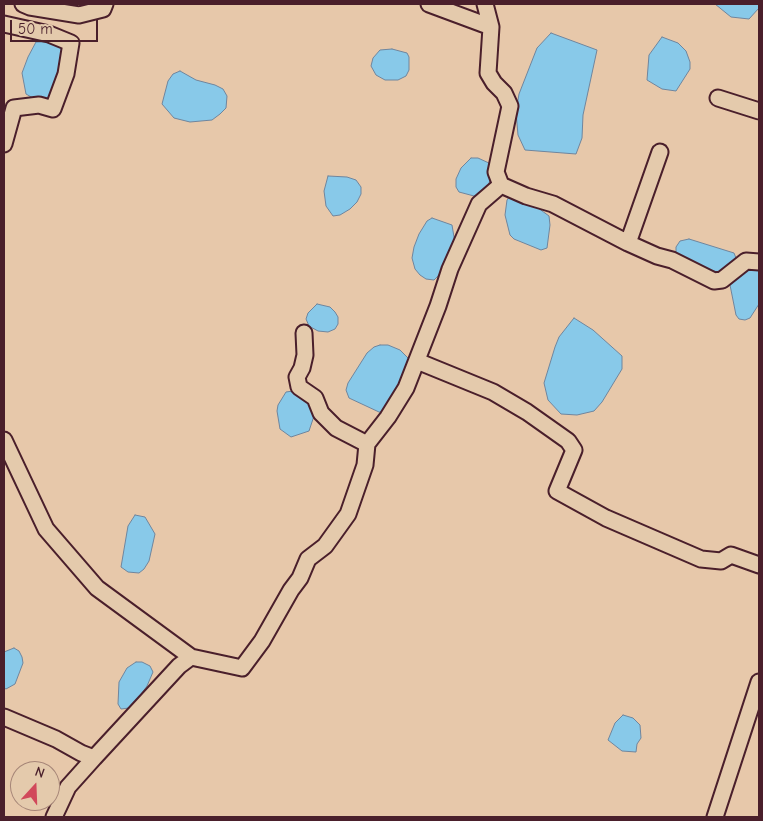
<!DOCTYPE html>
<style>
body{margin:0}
#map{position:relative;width:763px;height:821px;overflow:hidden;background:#e7c8aa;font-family:"Comic Neue",sans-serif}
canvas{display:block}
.frame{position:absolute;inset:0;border:5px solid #4a1f2b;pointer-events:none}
.north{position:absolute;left:10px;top:761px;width:50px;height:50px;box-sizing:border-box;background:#e4caac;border:1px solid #a68678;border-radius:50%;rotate:20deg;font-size:14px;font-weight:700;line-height:20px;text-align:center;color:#4a1f2b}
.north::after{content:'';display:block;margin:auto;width:18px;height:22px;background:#d1495b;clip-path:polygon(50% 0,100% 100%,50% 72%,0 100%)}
.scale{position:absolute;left:10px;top:20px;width:88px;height:22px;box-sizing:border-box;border:2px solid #4a1f2b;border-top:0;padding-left:6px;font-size:15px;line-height:18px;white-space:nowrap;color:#4a1f2b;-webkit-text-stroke:4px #e4caac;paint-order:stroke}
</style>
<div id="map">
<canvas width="763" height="821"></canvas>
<div class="frame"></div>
<div class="north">N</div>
<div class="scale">50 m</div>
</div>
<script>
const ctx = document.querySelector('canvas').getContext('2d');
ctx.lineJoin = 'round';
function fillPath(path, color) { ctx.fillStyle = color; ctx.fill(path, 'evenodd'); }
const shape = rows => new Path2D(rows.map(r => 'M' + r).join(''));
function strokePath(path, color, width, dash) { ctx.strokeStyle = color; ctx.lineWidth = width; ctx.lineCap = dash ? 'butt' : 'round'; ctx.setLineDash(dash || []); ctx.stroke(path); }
const water = shape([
 [715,4,759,4,759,8,749,19,731,17,715,4],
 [551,33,597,50,583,115,582,138,576,154,525,150,518,135,516,112,519,94,537,48,551,33],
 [662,37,678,43,686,51,690,62,690,69,676,91,662,89,647,80,649,55,662,37],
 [36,42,46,42,62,47,65,63,60,80,49,98,40,102,26,94,22,73,28,57,36,42],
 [392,49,407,53,409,57,409,70,406,76,398,80,385,80,376,75,371,66,373,58,380,50,392,49],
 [180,71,196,80,215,85,223,89,227,96,226,108,220,114,212,120,190,122,174,118,162,104,168,81,173,74,180,71],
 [471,158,478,158,491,164,492,172,488,187,479,195,474,196,459,192,456,187,456,179,461,168,471,158],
 [328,176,347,177,356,180,361,187,361,194,357,202,350,209,340,215,333,216,326,206,324,191,328,176],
 [510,196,534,205,549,216,550,225,547,248,541,250,514,239,510,235,505,215,507,200,510,196],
 [432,218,452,225,455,243,444,268,438,276,434,280,426,279,420,275,415,269,412,258,414,247,419,234,427,221,432,218],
 [689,239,734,253,736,258,735,265,725,271,718,272,710,270,676,254,676,247,680,241,689,239],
 [759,267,759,304,750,318,745,320,739,319,736,315,730,285,732,278,742,270,759,267],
 [317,304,330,307,335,312,338,317,338,324,335,329,328,332,318,331,309,326,306,319,308,313,317,304],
 [574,318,593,330,622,356,622,369,602,402,594,411,577,415,561,414,548,400,544,383,555,347,559,337,574,318],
 [380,345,388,345,400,350,410,360,412,366,386,412,379,412,349,398,346,390,348,383,367,353,374,347,380,345],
 [293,391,304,395,315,413,309,431,291,437,280,429,277,411,278,405,286,392,293,391],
 [135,515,145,517,155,534,149,561,144,569,139,573,128,572,121,567,128,526,135,515],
 [14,648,19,651,22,657,23,663,15,684,6,689,4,688,4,652,14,648],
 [136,662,142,662,150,666,153,672,147,686,134,704,129,708,121,709,118,704,119,682,127,668,136,662],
 [623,715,633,718,640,725,641,738,637,744,636,752,622,751,608,740,615,723,623,715]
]);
fillPath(water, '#88c9e9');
strokePath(water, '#6f859d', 1);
const minor = shape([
 [23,4,30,7,79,15,103,9,105,4],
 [429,4,491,27],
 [485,4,491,27,488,73,494,83,504,93,510,106,496,172,501,185,526,196,553,204,628,243,657,256,672,260,714,281,722,280,746,261,759,262],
 [4,24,49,34,71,43,66,74,53,109,39,105,14,108,4,144],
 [718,98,759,111],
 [628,243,660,152],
 [304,333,305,355,302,368,297,377,299,387,315,398,321,413,336,428,367,444],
 [417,361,493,392,527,412,568,441,574,450,557,491,606,518,701,559,721,561,731,555,759,565],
 [4,440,46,529,97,588,191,657],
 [4,717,56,739,81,753,94,758,179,666,191,657,242,668,262,641,291,590,300,578,308,559,325,546,348,514,365,465,367,444,388,417,406,388,438,306,450,269,479,204,501,185],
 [54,817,68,787,94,758],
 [715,817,759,682]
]);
strokePath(minor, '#4a1f2b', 19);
strokePath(minor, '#e4caac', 15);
</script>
